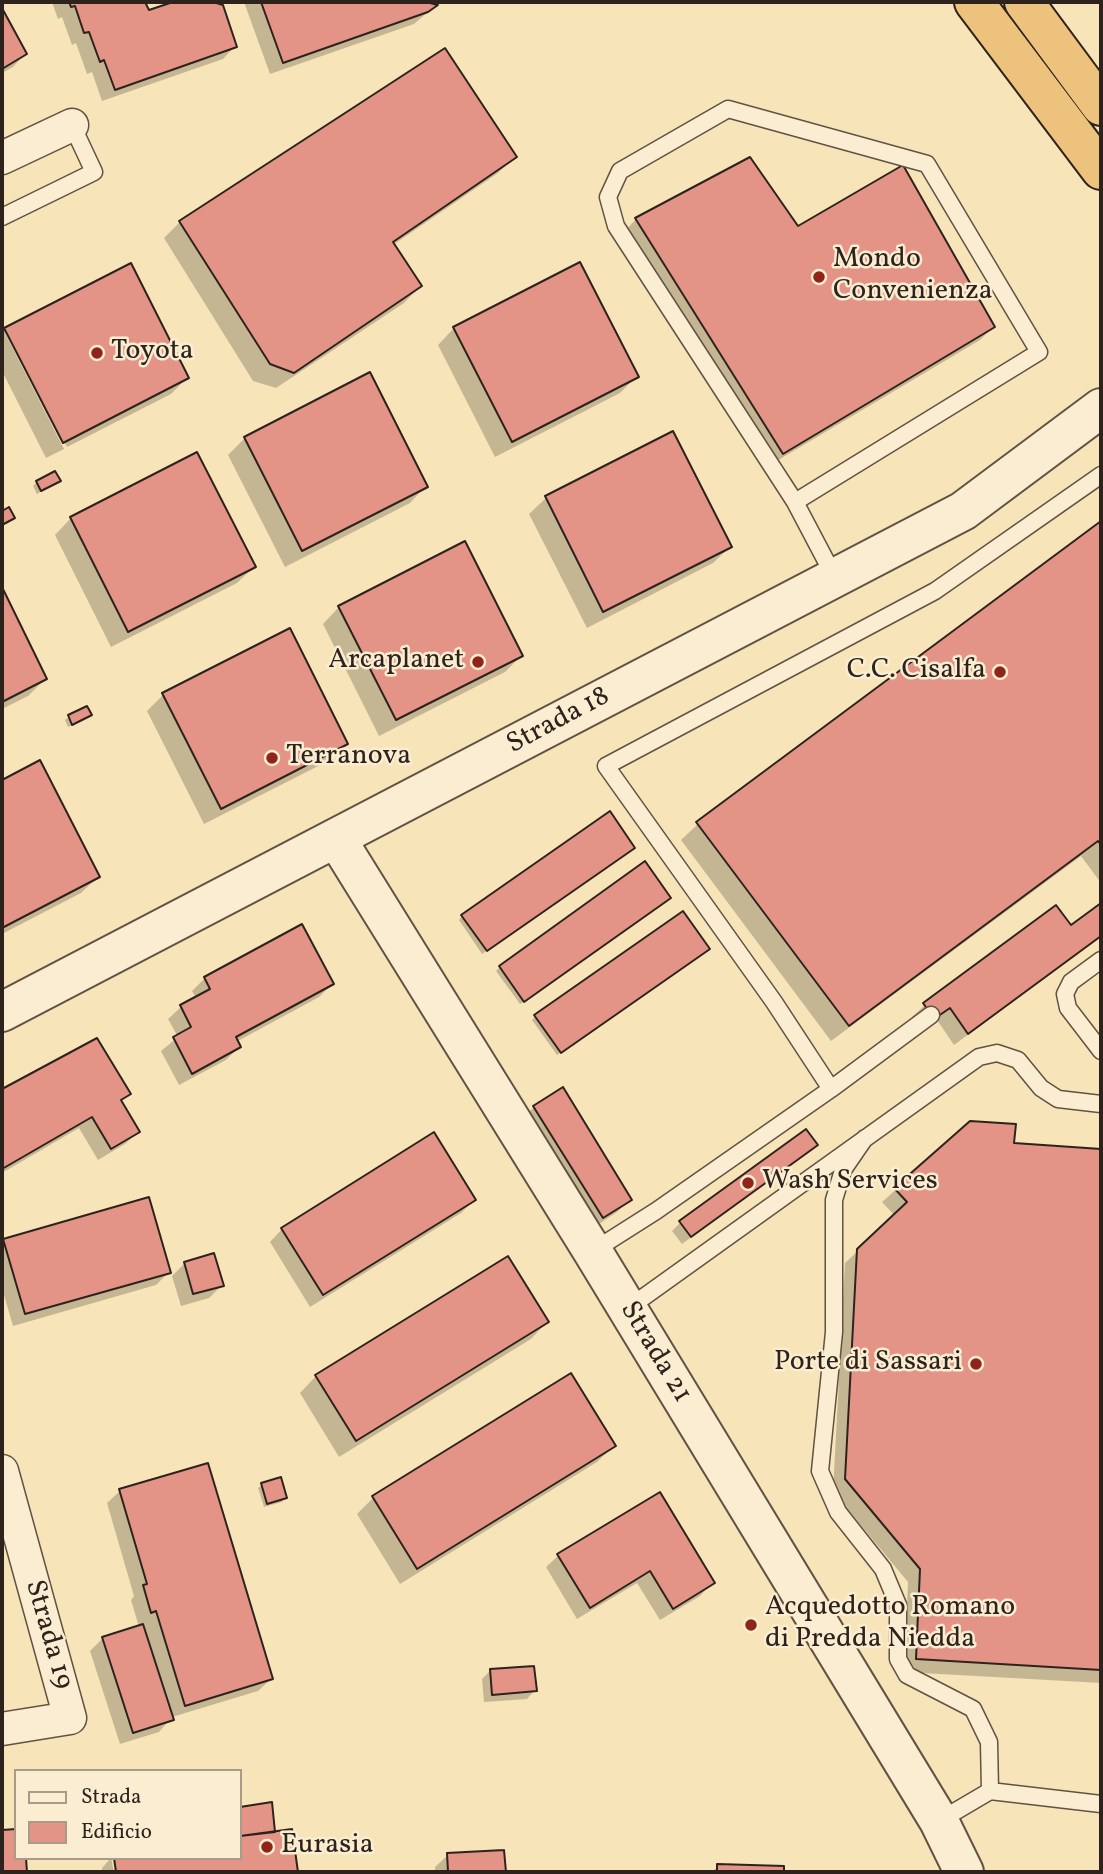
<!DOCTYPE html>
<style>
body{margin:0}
#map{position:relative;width:1103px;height:1874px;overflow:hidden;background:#f7e4b8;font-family:Vollkorn,serif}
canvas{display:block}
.frame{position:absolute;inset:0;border:4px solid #2d231c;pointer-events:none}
.legend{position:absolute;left:14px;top:1769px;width:228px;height:91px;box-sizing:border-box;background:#faedd1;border:2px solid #a89c89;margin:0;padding:9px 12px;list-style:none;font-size:21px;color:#2d231c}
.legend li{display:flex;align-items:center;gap:14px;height:35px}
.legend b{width:35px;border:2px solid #a89c89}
</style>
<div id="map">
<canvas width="1103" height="1874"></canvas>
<div class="frame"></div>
<ul class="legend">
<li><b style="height:9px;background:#faedd1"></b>Strada</li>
<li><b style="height:19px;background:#e49487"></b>Edificio</li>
</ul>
</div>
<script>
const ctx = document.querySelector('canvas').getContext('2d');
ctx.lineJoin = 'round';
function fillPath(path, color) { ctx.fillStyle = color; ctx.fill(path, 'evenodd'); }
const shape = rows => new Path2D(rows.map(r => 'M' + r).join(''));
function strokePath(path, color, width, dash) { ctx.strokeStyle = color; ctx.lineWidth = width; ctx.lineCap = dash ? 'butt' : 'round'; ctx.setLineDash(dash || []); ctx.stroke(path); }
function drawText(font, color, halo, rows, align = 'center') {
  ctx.font = font + ' Vollkorn,serif'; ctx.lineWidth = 5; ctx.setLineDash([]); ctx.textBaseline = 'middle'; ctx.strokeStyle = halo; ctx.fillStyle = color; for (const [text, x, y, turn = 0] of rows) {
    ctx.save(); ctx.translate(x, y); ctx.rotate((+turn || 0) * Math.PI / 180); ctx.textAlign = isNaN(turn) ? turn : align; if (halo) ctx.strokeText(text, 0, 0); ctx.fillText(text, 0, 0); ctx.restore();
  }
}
fillPath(shape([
 [52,2,143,2,148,13,178,2,208,2,222,6,235,46,223,59,102,101,92,72,87,74,76,43,72,45,62,17,58,19],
 [244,2,421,2,435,6,414,24,270,74],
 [2,12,25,54,13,67,2,73],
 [515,157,498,173,393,245,420,286,404,303,276,388,253,381,164,238,180,222],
 [636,219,798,229,993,327,980,340,770,465,624,232],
 [454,328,636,377,620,393,495,457,438,345],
 [5,329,187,378,171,394,67,447,9,333,5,333,64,449,46,458,2,371,2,333],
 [672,433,730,547,713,563,587,628,529,514,546,498],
 [245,438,426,486,410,503,285,567,228,455],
 [59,481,37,494,33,486,37,482],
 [71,518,254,567,237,583,111,647,55,535],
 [1101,523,1101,883,1081,856,831,1041,681,840,698,824],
 [2,591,45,679,28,696,2,709],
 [339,607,521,656,505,672,379,736,323,624],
 [163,695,346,743,330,760,204,824,147,711],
 [90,715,68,727,65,720,69,717],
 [40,762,98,877,81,893,2,934,2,782],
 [629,852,482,954,459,920,462,916],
 [665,902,520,1004,496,971,500,967],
 [1101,906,1101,937,954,1045,937,1020,921,1030,912,1017,925,1005,1070,928],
 [301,927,332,984,319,997,236,1042,239,1047,226,1060,179,1085,161,1051,178,1037,168,1019,181,1007,196,998,192,991,205,978],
 [704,953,557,1055,532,1020,536,1016],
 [54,1061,128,1094,120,1102,138,1132,125,1144,98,1160,79,1128,2,1173,2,1091],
 [534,1107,630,1200,617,1212,590,1230,522,1120],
 [971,1123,1012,1145,1101,1150,1101,1683,904,1672,908,1582,833,1492,845,1263,895,1216,882,1202],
 [806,1131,816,1145,807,1153,682,1244,672,1231,680,1223],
 [474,1200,461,1213,310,1307,270,1242,282,1229],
 [4,1241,169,1272,156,1285,13,1326,2,1288,2,1243],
 [185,1263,222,1285,209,1298,181,1306,172,1276],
 [547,1322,531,1339,339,1457,300,1393,316,1376],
 [614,1446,597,1462,400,1584,357,1514,373,1498],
 [262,1485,285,1498,282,1502,264,1507,258,1488],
 [120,1491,271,1679,258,1691,172,1717,159,1732,120,1744,90,1651,103,1638,139,1627,131,1600,134,1596,107,1503],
 [659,1494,712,1583,700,1596,660,1620,637,1583,577,1619,546,1567,559,1555],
 [490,1671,535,1690,527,1699,484,1702,482,1679],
 [270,1804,274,1834,291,1831,296,1872,118,1872,116,1858,240,1858,240,1809],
 [503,1852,504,1872,435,1872,435,1867,448,1855],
 [111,1858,114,1872,102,1872,102,1868],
 [718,1866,782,1868,782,1872,712,1872]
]), '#0003');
const building = shape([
 [69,2,145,2,149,10,173,2,213,2,223,5,237,47,115,90,104,60,100,62,89,32,84,33,75,6,71,7,69,2],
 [261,2,426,2,438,5,428,12,283,63,261,2],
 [2,8,27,54,2,69,2,8],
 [445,48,517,157,393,242,422,286,294,373,270,364,179,221,445,48],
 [750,157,798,226,903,165,995,327,783,454,635,218,750,157],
 [580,262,639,377,512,442,453,327,580,262],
 [131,263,189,378,63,443,4,328,131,263],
 [370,372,428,487,302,551,244,437,370,372],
 [673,431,732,547,603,612,545,496,673,431],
 [197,452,256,567,128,632,70,517,197,452],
 [55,471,61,481,41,491,36,481,55,471],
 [9,507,15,518,2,525,2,511,9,507],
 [1101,521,1101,845,1098,841,849,1026,696,822,1101,521],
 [465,541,523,656,396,720,338,606,465,541],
 [2,587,47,679,2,702,2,587],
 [290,628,348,744,221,809,162,693,290,628],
 [87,706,92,715,72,725,68,715,87,706],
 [40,760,100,877,2,928,2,780,40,760],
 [610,811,635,848,487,951,461,915,610,811],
 [645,861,671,898,524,1002,499,966,645,861],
 [1101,903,1101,936,968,1034,950,1008,934,1019,923,1003,1056,905,1071,925,1101,903],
 [683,911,710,949,561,1053,534,1015,683,911],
 [302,924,334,984,236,1037,241,1047,192,1074,173,1037,191,1027,180,1005,210,989,204,977,302,924],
 [97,1038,131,1094,121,1100,140,1132,111,1149,92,1117,2,1169,2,1089,97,1038],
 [563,1087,632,1200,603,1218,533,1106,563,1087],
 [970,1121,1016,1124,1014,1143,1101,1149,1101,1670,916,1659,920,1569,845,1479,857,1249,907,1202,894,1188,970,1121],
 [806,1129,818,1145,691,1237,679,1221,806,1129],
 [434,1132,476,1200,323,1295,281,1228,434,1132],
 [149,1197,171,1273,25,1314,3,1239,149,1197],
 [214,1253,224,1286,193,1294,184,1262,214,1253],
 [508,1256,549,1322,356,1441,315,1375,508,1256],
 [571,1373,616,1446,417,1569,372,1496,571,1373],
 [208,1463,273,1679,185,1706,156,1611,151,1613,143,1585,147,1584,119,1489,208,1463],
 [281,1477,287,1498,267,1504,261,1483,281,1477],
 [660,1492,715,1583,673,1609,650,1571,590,1608,557,1554,660,1492],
 [143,1624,174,1720,133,1733,102,1637,143,1624],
 [534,1666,537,1691,492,1695,490,1669,534,1666],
 [272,1802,275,1832,240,1836,240,1807,272,1802],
 [16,1829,16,1858,26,1858,27,1872,2,1872,2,1830,16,1829],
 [292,1829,298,1872,116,1872,114,1858,240,1858,240,1836,292,1829],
 [504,1850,506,1872,448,1872,447,1853,504,1850],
 [717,1864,784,1866,784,1872,717,1872,717,1864]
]);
fillPath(building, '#e49487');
strokePath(building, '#2d231c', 2);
const service = shape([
 [2,217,94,172,72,125],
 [795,502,616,226,608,197,620,171,728,109,927,164,1039,352,795,502,835,578],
 [1101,960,1071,982,1065,994,1068,1008,1101,1051],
 [831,1089,931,1015],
 [865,1138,843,1170,834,1200,834,1332,820,1471,838,1512,883,1569,898,1605,898,1659,907,1675,973,1709,989,1742,990,1791],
 [593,1251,656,1211,831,1089,774,1002,606,766,935,591,1101,475],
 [627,1309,979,1057,997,1053,1018,1060,1041,1088,1058,1099,1101,1104],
 [939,1821,990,1791,1101,1804]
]);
const minor = shape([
 [2,158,72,125],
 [2,1471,70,1718,2,1729]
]);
const tertiary = shape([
 [336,838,593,1252,939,1821,964,1872],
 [2,1012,963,511,1101,408]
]);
const trunk = shape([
 [974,2,1101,170],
 [1024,2,1101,106]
]);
strokePath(service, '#605343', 19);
strokePath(minor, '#605343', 35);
strokePath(tertiary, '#605343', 42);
strokePath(trunk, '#2d231c', 42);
strokePath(service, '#faedd1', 16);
strokePath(minor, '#faedd1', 32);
strokePath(tertiary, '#faedd1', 38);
strokePath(trunk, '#ecc27c', 38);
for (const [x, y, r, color] of [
 [819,277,7,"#8f2418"],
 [97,353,7,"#8f2418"],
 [478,662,7,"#8f2418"],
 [1000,672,7,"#8f2418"],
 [272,758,7,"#8f2418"],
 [748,1183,7,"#8f2418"],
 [976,1364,7,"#8f2418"],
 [751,1625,7,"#8f2418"],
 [267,1847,7,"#8f2418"]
]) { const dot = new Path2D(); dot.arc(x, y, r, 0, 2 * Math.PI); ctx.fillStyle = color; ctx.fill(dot); strokePath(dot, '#faedd1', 2.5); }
drawText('28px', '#2d231c', '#faedd1', [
 ["Mondo",833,261],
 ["Convenienza",833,293],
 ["Toyota",111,353],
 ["Arcaplanet",464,662,"right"],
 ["C.C. Cisalfa",986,672,"right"],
 ["Terranova",286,758],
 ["Wash Services",762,1183],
 ["Porte di Sassari",962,1364,"right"],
 ["Acquedotto Romano",765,1609],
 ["di Predda Niedda",765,1641],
 ["Eurasia",281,1847]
], 'left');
drawText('28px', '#2d231c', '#faedd1', [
 ["Strada 18",559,722,-28],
 ["Strada 21",654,1353,59],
 ["Strada 19",47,1635,74]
]);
</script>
